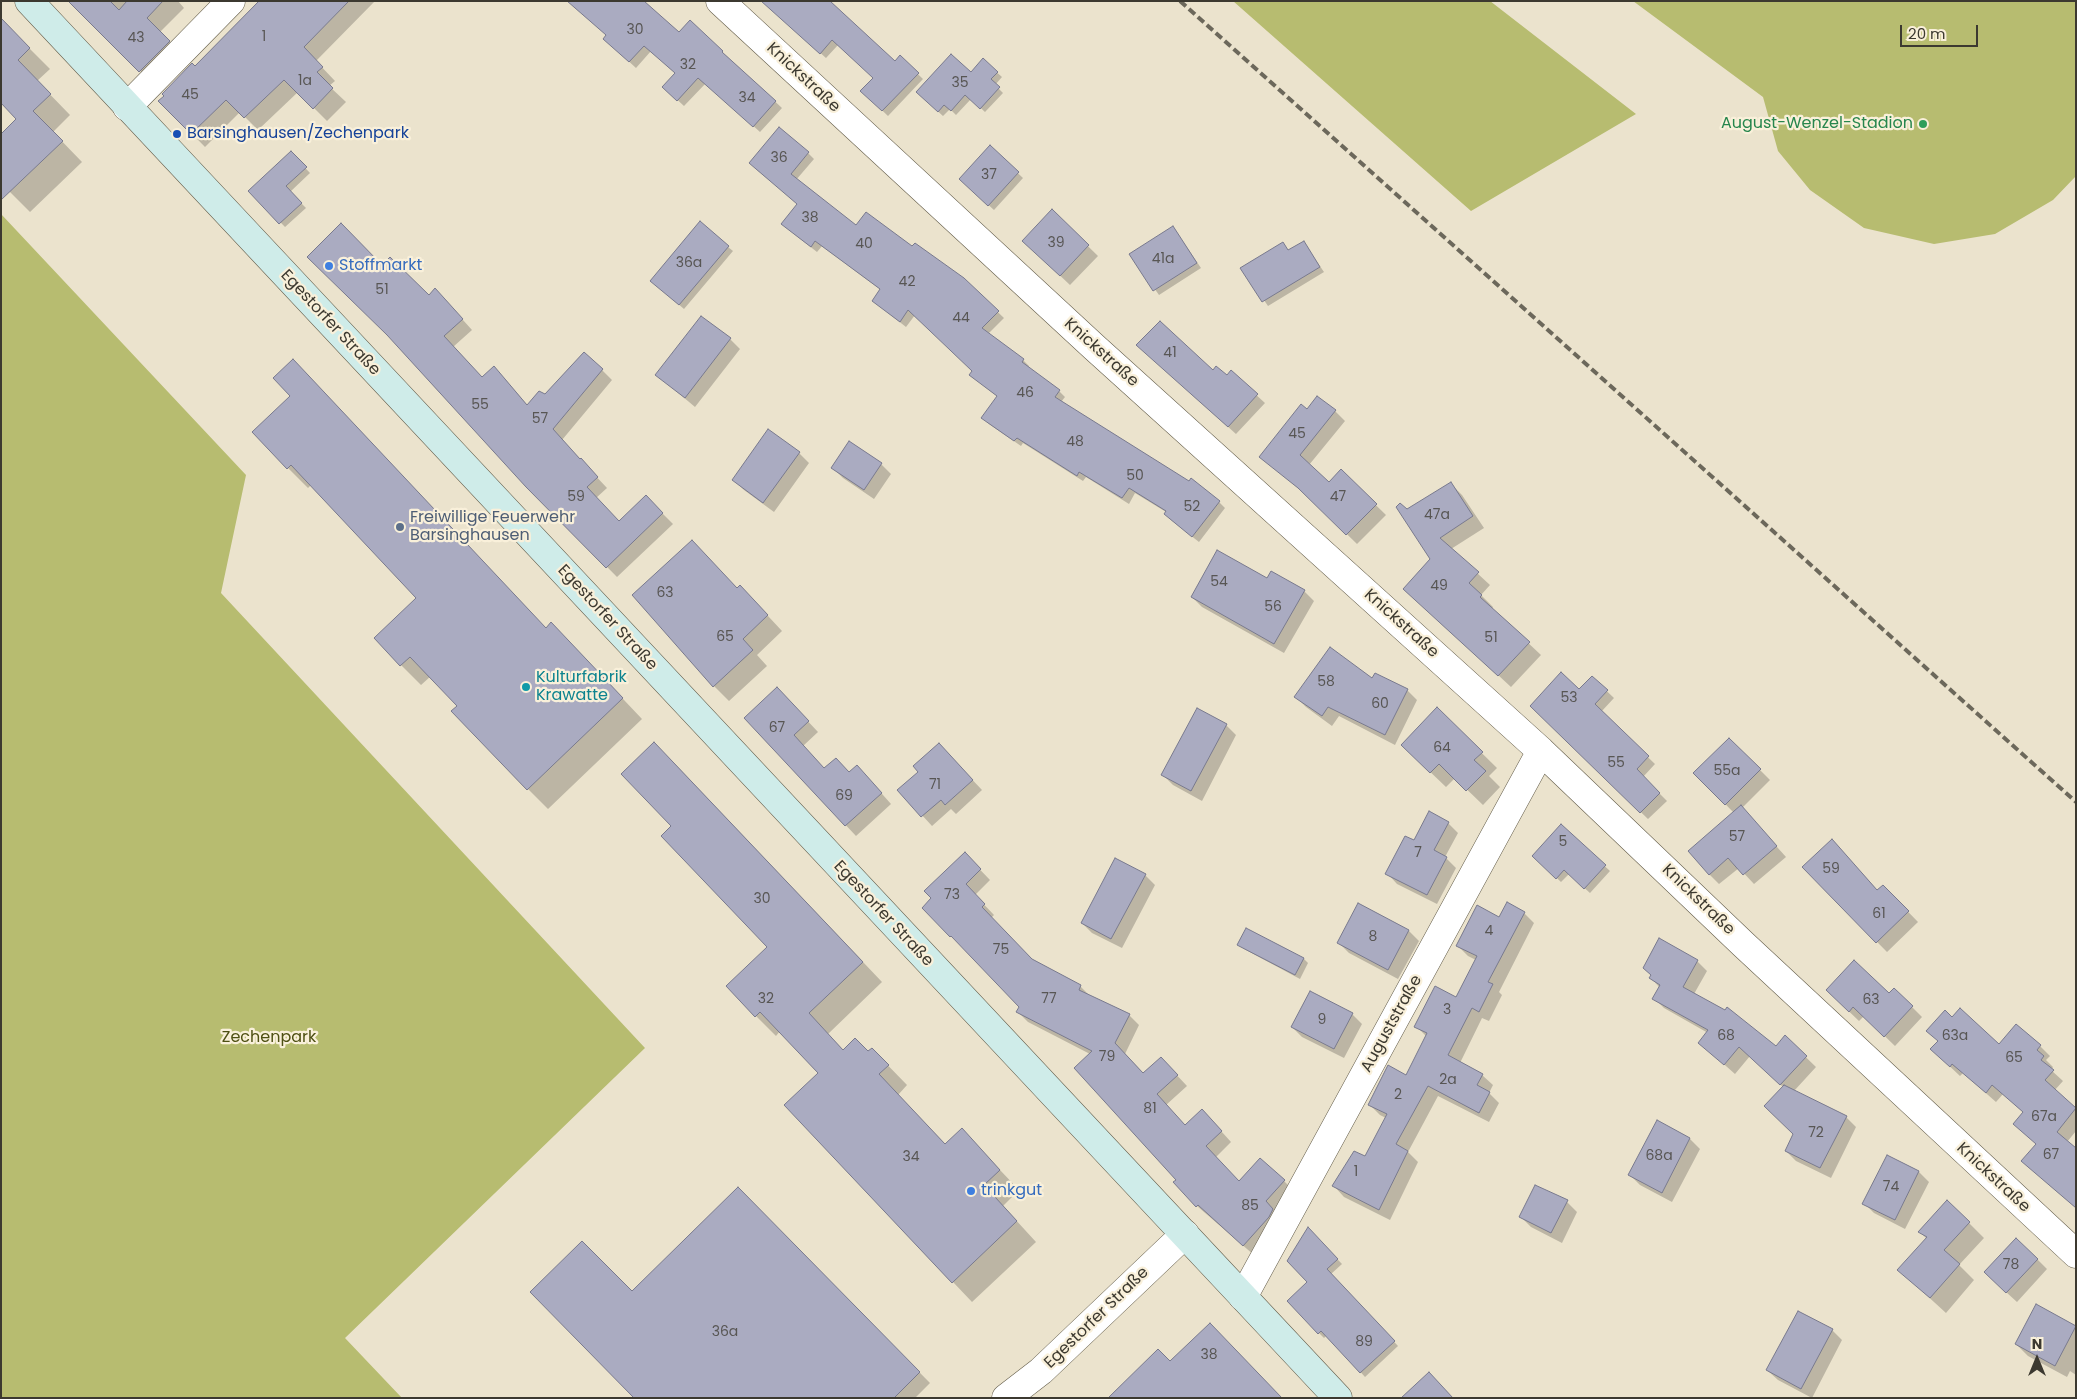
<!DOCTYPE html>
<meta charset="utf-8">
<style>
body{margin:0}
#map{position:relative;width:2077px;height:1399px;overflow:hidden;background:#ebe3cd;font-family:Poppins,sans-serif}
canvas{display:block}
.frame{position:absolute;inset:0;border:2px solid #3c3930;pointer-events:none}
.north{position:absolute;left:2012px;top:1334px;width:50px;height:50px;-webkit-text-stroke:4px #f9f0da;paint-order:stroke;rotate:0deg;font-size:14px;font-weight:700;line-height:20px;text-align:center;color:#3c3930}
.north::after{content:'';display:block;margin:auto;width:18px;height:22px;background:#3c3930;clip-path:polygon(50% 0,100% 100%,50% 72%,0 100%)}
.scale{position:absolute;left:1900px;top:25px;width:78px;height:22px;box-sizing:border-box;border:2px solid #3c3930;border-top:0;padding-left:6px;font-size:15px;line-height:18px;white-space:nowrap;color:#3c3930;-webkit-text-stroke:4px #f9f0da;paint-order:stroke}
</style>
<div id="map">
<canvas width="2077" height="1399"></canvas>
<div class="frame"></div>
<div class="north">N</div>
<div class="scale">20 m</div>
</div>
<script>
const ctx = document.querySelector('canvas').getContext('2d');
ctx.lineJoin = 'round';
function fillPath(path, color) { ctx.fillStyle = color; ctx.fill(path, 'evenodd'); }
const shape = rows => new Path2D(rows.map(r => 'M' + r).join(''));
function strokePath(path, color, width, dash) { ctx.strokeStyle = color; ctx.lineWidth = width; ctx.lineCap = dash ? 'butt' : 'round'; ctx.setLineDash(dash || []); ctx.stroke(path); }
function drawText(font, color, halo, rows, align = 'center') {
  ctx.font = font + ' Poppins,sans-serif'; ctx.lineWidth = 4.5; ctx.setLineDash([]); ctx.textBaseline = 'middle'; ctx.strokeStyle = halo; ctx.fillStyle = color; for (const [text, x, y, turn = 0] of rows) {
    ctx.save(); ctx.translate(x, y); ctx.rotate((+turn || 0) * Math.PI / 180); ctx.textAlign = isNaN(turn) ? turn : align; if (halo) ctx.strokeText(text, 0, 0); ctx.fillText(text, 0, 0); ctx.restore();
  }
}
fillPath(shape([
 [1233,1,1490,1,1636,114,1471,211],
 [1633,1,2076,1,2076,176,2053,200,1995,234,1934,244,1864,228,1810,190,1778,151,1763,97],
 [1,214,246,475,221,593,645,1048,345,1338,402,1398,1,1398]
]), '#b7bc70');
fillPath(shape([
 [71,1,178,1,184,8,160,32,183,55,154,85],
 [262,1,375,1,316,61,335,81,329,86,346,102,327,121,298,92,258,130,240,112,205,147,160,101],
 [762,1,895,63,900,57,923,79,888,116,862,91,874,78,838,45,826,58],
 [690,22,782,108,760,132,706,83,684,106,670,93,676,74,651,51,636,68,611,45,679,34],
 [21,40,50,69,37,81,70,115,53,132,82,162,30,212,1,183,18,119,1,102],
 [983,60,1002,77,995,85,1003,93,985,112,971,99,956,115,950,109,943,116,922,97,971,74],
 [990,147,1023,178,994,210,960,179],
 [291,153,310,173,290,192,306,208,285,227,250,191],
 [808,153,814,159,796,180,856,227,912,248,963,279,1004,318,988,334,1023,360,1029,366,1028,368,1059,391,1065,397,1061,402,1190,483,1192,480,1219,502,1225,508,1199,542,1171,520,1166,512,1135,493,1129,504,1086,477,1083,481,1023,443,1021,446,989,424,983,418,998,397,970,375,974,371,915,315,906,327,873,301,881,290,822,246,817,252,789,230,798,204,756,169],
 [1052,211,1098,256,1070,285,1034,251],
 [1173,227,1201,268,1159,295,1130,254],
 [1283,243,1289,251,1304,243,1324,272,1268,306,1242,268],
 [728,247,733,251,684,309,656,285],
 [382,267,429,297,445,300,472,330,453,347,482,378,504,378,528,406,545,395,602,370,612,380,562,440,607,488,596,498,619,523,656,507,673,524,617,577,527,486],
 [730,339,740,349,695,407,657,375],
 [1146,353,1227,377,1231,372,1265,403,1236,434],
 [313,381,546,629,571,644,642,719,548,809,528,789,459,706,431,676,421,685,401,665,418,598,311,485,308,488,288,468],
 [1307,410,1335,411,1345,421,1309,465,1329,484,1341,471,1386,515,1357,544,1310,498,1261,457],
 [799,453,809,463,774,512,744,490,734,480],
 [881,464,891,474,874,499,843,478,833,468],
 [1450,483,1462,495,1484,528,1451,549,1490,585,1481,595,1493,607,1492,609,1541,655,1511,687,1417,600,1431,560,1407,511],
 [1268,579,1304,591,1314,601,1284,653,1202,607,1192,597],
 [737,589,755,602,782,631,757,655,767,666,729,701,714,686],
 [1592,677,1614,698,1601,712,1655,764,1643,777,1667,801,1648,819,1531,706,1579,691],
 [1373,680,1407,690,1417,700,1395,745,1339,716,1332,726,1306,707,1296,697],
 [787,699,818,732,803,746,825,770,867,777,891,804,856,836,745,718],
 [1437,709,1497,768,1489,776,1500,787,1483,805,1455,778,1446,787,1402,745],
 [1226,725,1236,735,1202,801,1173,785,1163,775],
 [1729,739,1770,780,1742,808,1786,857,1754,884,1739,868,1719,884,1709,874,1734,813,1695,773],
 [949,755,982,790,956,814,951,809,932,826,899,790],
 [674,763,882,982,828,1034,844,1051,868,1053,872,1049,907,1085,898,1095,946,1145,981,1150,1019,1190,1003,1206,1036,1242,972,1302,953,1282,820,1073,780,1031,776,1036,756,1016,768,947,673,827],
 [1448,823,1458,833,1445,857,1456,868,1437,904,1397,884,1387,873,1414,842],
 [1561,826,1610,871,1590,893,1569,874,1561,882,1534,856],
 [1842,851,1878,891,1883,886,1918,922,1887,952,1803,867],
 [965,854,990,880,975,895,994,915,991,918,1032,961,1080,986,1091,997,1129,1015,1139,1025,1125,1054,1144,1074,1171,1069,1187,1086,1166,1105,1185,1126,1212,1121,1231,1142,1216,1157,1239,1182,1284,1181,1294,1191,1254,1255,1197,1206,1090,1054,1028,1022,1018,1012,1021,1007,933,898],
 [1145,875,1155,885,1122,948,1092,933,1082,923],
 [1359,905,1409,931,1419,941,1398,979,1349,953,1339,943],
 [1524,913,1534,923,1499,992,1502,995,1489,1021,1482,1018,1460,1063,1482,1075,1493,1085,1489,1093,1499,1103,1489,1122,1438,1096,1408,1152,1418,1162,1390,1220,1344,1197,1334,1186,1365,1158,1386,1118,1380,1115,1369,1104,1406,1077,1427,1037,1416,1026,1457,998,1476,960,1468,956,1457,945,1500,918],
 [1247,930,1304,959,1308,963,1300,979,1244,949,1239,945],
 [1697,961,1707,971,1694,994,1776,1047,1785,1037,1816,1067,1794,1091,1846,1117,1856,1127,1831,1178,1796,1161,1786,1151,1794,1134,1783,1087,1750,1056,1735,1074,1700,1043,1708,1033,1664,1008,1654,998,1660,988,1651,978],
 [1894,989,1922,1017,1895,1046,1864,1016,1859,1021,1837,1000,1889,995],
 [1352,1014,1362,1024,1344,1058,1302,1037,1292,1027],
 [1953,1018,1999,1045,2040,1046,2050,1056,2046,1060,2053,1067,2051,1070,2063,1081,2054,1091,2076,1109,2076,1131,2067,1142,2076,1150,2076,1208,2022,1161,2037,1144,2024,1113,2003,1094,1996,1102,1963,1073,1960,1076,1942,1059,1939,1041],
 [1658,1122,1690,1139,1700,1149,1672,1202,1640,1185,1630,1175],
 [1887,1156,1919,1172,1929,1182,1905,1229,1874,1213,1864,1203],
 [738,1189,930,1383,915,1398,635,1398,632,1293],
 [1567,1202,1577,1212,1562,1243,1531,1227,1521,1217],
 [1969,1223,1984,1238,1959,1265,1974,1280,1946,1313,1899,1270,1927,1239,1920,1232],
 [1308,1229,1342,1264,1331,1274,1398,1346,1365,1377,1327,1335,1324,1338,1288,1302,1309,1282],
 [2037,1259,2047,1269,2017,1302,1995,1282],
 [2037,1306,2076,1327,2076,1375,2070,1371,2067,1377,2028,1356,2016,1344],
 [1832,1330,1842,1340,1812,1398,1778,1380,1767,1370]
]), '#0003');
const building = shape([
 [68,1,110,1,119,10,127,1,163,1,147,18,170,41,139,72,68,1],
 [259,1,349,1,304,47,323,67,317,72,333,88,313,109,284,80,244,118,226,100,191,134,158,101,164,96,162,94,192,63,195,66,259,1],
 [567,1,644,1,679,32,690,20,723,51,722,52,776,101,753,127,698,78,677,101,662,87,675,73,644,46,629,62,603,39,606,35,567,1],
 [761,1,830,1,895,61,900,55,919,73,882,111,860,91,873,78,832,40,820,54,761,1],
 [1,18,30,48,18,60,51,94,33,111,63,141,1,200,1,134,16,119,1,103,1,18],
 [951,54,971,72,983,58,998,72,991,79,1000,87,980,109,965,95,951,111,944,105,938,112,916,92,951,54],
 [779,127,809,152,791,174,856,225,866,212,912,246,915,243,964,278,999,311,982,328,1024,359,1022,362,1060,390,1055,397,1189,481,1191,478,1220,501,1192,537,1164,514,1166,511,1129,488,1122,498,1079,472,1077,476,1017,438,1014,441,981,418,997,396,969,375,972,371,908,310,900,322,872,301,880,289,815,241,811,247,781,224,797,204,749,163,779,127],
 [990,145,1019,172,988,206,959,179,990,145],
 [291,151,307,167,286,186,302,203,279,224,248,191,291,151],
 [1052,209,1089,245,1060,276,1022,241,1052,209],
 [700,221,729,246,679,305,650,281,700,221],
 [341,223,382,265,390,257,429,295,435,288,463,319,444,336,482,377,494,366,527,405,539,391,545,394,584,352,603,369,553,429,580,459,581,458,598,477,587,487,619,521,646,495,663,513,606,568,526,487,387,335,307,257,341,223],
 [1173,226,1197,263,1153,291,1129,254,1173,226],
 [1304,241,1320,267,1262,302,1240,268,1283,242,1288,250,1304,241],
 [701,316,731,338,685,398,655,375,701,316],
 [1160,321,1213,370,1216,366,1227,375,1231,370,1258,394,1228,427,1136,345,1160,321],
 [293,359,546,628,551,622,623,698,527,790,451,711,457,706,410,657,400,666,374,638,416,598,291,465,287,469,252,432,290,396,273,378,293,359],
 [1317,396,1336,410,1300,455,1329,482,1341,469,1377,504,1346,535,1298,488,1259,457,1301,404,1307,409,1317,396],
 [768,429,800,452,763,503,732,480,768,429],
 [849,441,882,463,864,490,831,468,849,441],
 [1451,482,1473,516,1440,538,1479,572,1469,583,1482,595,1480,597,1530,642,1498,676,1403,589,1430,559,1396,507,1400,503,1407,509,1451,482],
 [692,540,737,588,740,585,768,615,743,639,753,650,713,687,632,595,692,540],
 [1217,550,1267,578,1271,571,1305,590,1274,644,1191,597,1217,550],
 [1330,647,1372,678,1375,673,1408,689,1385,735,1328,707,1322,716,1294,697,1330,647],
 [1561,672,1579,689,1592,676,1608,690,1595,704,1649,756,1637,769,1660,793,1640,813,1530,706,1561,672],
 [777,687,809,721,794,735,824,768,836,758,849,772,857,765,882,793,845,826,744,718,777,687],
 [1437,707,1483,752,1474,760,1486,771,1466,791,1439,764,1430,773,1401,745,1437,707],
 [1197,708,1227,724,1191,791,1161,775,1197,708],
 [1729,738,1761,769,1725,805,1693,773,1729,738],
 [654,742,863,962,809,1013,843,1050,855,1038,868,1051,872,1048,889,1065,879,1074,945,1144,962,1128,1000,1170,984,1185,1017,1221,952,1283,784,1105,818,1073,760,1012,755,1017,726,986,767,947,661,836,671,826,621,774,654,742],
 [939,743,973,780,945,805,941,800,921,817,897,790,918,772,913,766,939,743],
 [1741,805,1777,846,1743,875,1728,858,1709,875,1688,851,1741,805],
 [1429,811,1449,822,1434,850,1447,857,1427,895,1385,874,1405,836,1414,840,1429,811],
 [1561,824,1606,865,1584,889,1564,870,1556,879,1532,856,1561,824],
 [1832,839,1877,890,1883,885,1909,911,1876,943,1802,867,1832,839],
 [965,852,981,869,966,884,985,904,982,907,1032,959,1081,985,1079,990,1130,1014,1115,1043,1143,1073,1161,1057,1178,1075,1157,1094,1185,1125,1202,1109,1222,1131,1206,1146,1239,1181,1260,1158,1285,1180,1266,1201,1273,1209,1269,1217,1243,1246,1198,1205,1196,1207,1173,1182,1176,1180,1074,1068,1092,1051,1016,1012,1019,1007,951,936,950,937,922,908,931,898,924,891,965,852],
 [1115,858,1146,874,1111,939,1081,923,1115,858],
 [1507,902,1525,912,1488,982,1493,984,1479,1012,1472,1008,1448,1055,1483,1074,1477,1085,1490,1092,1479,1113,1428,1086,1396,1144,1408,1151,1379,1210,1332,1186,1354,1151,1365,1156,1387,1114,1368,1105,1388,1065,1406,1075,1427,1033,1414,1027,1435,986,1456,997,1477,956,1456,946,1477,905,1499,917,1507,902],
 [1358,903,1409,930,1388,970,1337,943,1358,903],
 [1246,928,1304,958,1295,975,1237,945,1246,928],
 [1659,938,1698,960,1683,987,1725,1010,1727,1007,1776,1046,1785,1035,1807,1056,1780,1085,1739,1047,1724,1065,1698,1043,1708,1030,1652,999,1660,985,1649,978,1651,975,1643,968,1659,938],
 [1854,960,1889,993,1894,988,1913,1006,1884,1037,1853,1007,1849,1012,1826,990,1854,960],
 [1310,991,1353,1013,1334,1049,1291,1027,1310,991],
 [1960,1008,1999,1044,2016,1024,2041,1045,2037,1050,2044,1056,2041,1060,2054,1070,2045,1080,2076,1108,2057,1132,2076,1148,2076,1208,2021,1161,2036,1144,2013,1124,2023,1112,1992,1085,1986,1093,1952,1064,1950,1067,1930,1049,1938,1041,1926,1031,1945,1010,1952,1017,1960,1008],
 [1784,1085,1847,1116,1820,1168,1785,1151,1793,1134,1764,1106,1784,1085],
 [1657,1120,1690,1138,1662,1193,1628,1175,1657,1120],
 [1887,1155,1919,1171,1895,1220,1862,1204,1887,1155],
 [1535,1185,1568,1200,1551,1233,1519,1217,1535,1185],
 [738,1187,920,1372,894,1398,634,1398,530,1292,582,1241,632,1291,738,1187],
 [1947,1200,1970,1222,1944,1250,1960,1264,1930,1298,1897,1270,1927,1237,1918,1232,1947,1200],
 [1308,1227,1338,1259,1327,1269,1395,1341,1360,1373,1321,1331,1318,1334,1287,1301,1307,1282,1287,1261,1308,1227],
 [2016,1238,2038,1259,2006,1293,1984,1272,2016,1238],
 [2036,1304,2076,1326,2055,1366,2015,1344,2036,1304],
 [1798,1311,1833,1329,1801,1389,1766,1370,1798,1311],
 [1210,1323,1282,1398,1108,1398,1158,1349,1170,1361,1210,1323],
 [1429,1372,1453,1398,1401,1398,1429,1372]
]);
fillPath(building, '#aaabc1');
strokePath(building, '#78798d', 1);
const street = shape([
 [720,1,1094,347,1541,751,1743,944,2076,1254],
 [127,107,231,1],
 [1243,1297,1541,751],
 [1006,1398,1041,1371,1185,1234]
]);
const secondary = shape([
 [29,1,1338,1398]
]);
strokePath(street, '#645d4a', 29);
strokePath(secondary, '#645d4a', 29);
strokePath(street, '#fff', 28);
strokePath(secondary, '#cfece9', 28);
strokePath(shape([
 [1180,1,2076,802]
]), '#6c685b', 4, [8, 4]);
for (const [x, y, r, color] of [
 [1923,124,5,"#2e9e5b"],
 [177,134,5,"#1a4fb4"],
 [329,266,5,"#3f7fe0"],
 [400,527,5,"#5c6f8a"],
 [526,687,5,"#0f9aa8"],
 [971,1191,5,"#3f7fe0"]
]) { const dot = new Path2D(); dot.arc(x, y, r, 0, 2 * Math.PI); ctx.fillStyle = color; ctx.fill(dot); strokePath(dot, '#f9f0da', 2); }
drawText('14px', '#585654', null, [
 ["30",635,30],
 ["1",264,37],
 ["43",136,38],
 ["32",688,65],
 ["1a",305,81],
 ["35",960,83],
 ["45",190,95],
 ["34",747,98],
 ["36",779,158],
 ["37",989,175],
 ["38",810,218],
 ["39",1056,243],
 ["40",864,244],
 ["41a",1163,259],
 ["36a",689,263],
 ["42",907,282],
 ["51",382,290],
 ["44",961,318],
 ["41",1170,353],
 ["46",1025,393],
 ["55",480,405],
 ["57",540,419],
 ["45",1297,434],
 ["48",1075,442],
 ["50",1135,476],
 ["59",576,497],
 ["47",1338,497],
 ["52",1192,507],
 ["47a",1437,515],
 ["54",1219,582],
 ["49",1439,586],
 ["63",665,593],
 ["56",1273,607],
 ["65",725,637],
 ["51",1491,638],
 ["58",1326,682],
 ["53",1569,698],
 ["60",1380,704],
 ["67",777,728],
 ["64",1442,748],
 ["55",1616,763],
 ["55a",1727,771],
 ["71",935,785],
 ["69",844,796],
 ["57",1737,837],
 ["5",1563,842],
 ["7",1418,853],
 ["59",1831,869],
 ["73",952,895],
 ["30",762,899],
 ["61",1879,914],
 ["4",1489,931],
 ["8",1373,937],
 ["75",1001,950],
 ["32",766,999],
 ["77",1049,999],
 ["63",1871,1000],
 ["3",1447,1010],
 ["9",1322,1020],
 ["68",1726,1036],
 ["63a",1955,1036],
 ["79",1107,1057],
 ["65",2014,1058],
 ["2a",1448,1080],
 ["2",1398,1095],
 ["81",1150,1109],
 ["67a",2044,1117],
 ["72",1816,1133],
 ["67",2051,1155],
 ["68a",1659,1156],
 ["34",911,1157],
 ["1",1356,1172],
 ["74",1891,1187],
 ["85",1250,1206],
 ["78",2011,1265],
 ["36a",725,1332],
 ["89",1364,1342],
 ["38",1209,1355]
]);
drawText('16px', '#3c3930', '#f9f0da', [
 ["Knickstraße",803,78,43],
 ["Egestorfer Straße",330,323,47],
 ["Knickstraße",1101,353,42],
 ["Egestorfer Straße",607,618,47],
 ["Knickstraße",1401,624,42],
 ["Knickstraße",1698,900,44],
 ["Egestorfer Straße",883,914,47],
 ["Auguststraße",1392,1024,-61],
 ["Knickstraße",1993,1178,43],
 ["Egestorfer Straße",1097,1318,-44]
]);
drawText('16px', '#27864d', '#f9f0da', [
 ["August-Wenzel-Stadion",1913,124]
], 'right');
drawText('16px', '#164399', '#f9f0da', [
 ["Barsinghausen/Zechenpark",187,134]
], 'left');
drawText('16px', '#366cbe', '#f9f0da', [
 ["Stoffmarkt",339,266],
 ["trinkgut",981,1191]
], 'left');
drawText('16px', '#4e5e75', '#f9f0da', [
 ["Freiwillige Feuerwehr",410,518],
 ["Barsinghausen",410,536]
], 'left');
drawText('16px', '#0d838f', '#f9f0da', [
 ["Kulturfabrik",536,678],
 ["Krawatte",536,696]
], 'left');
drawText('16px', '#4e5013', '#f9f0da', [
 ["Zechenpark",269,1038]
]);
</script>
